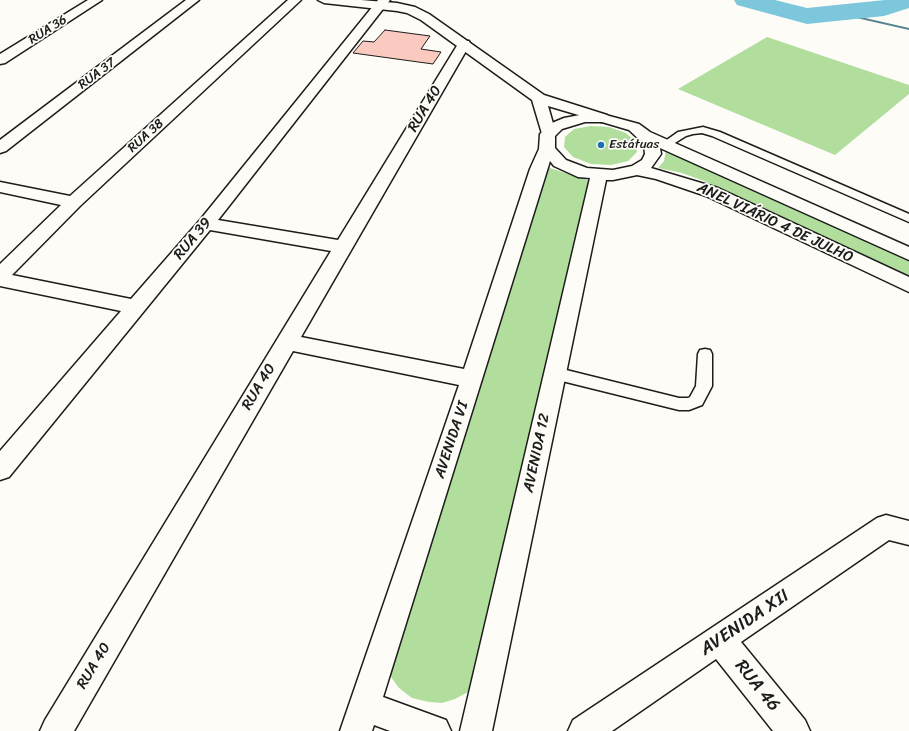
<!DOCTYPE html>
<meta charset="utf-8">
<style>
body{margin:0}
canvas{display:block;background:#fdfcf7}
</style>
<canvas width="909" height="731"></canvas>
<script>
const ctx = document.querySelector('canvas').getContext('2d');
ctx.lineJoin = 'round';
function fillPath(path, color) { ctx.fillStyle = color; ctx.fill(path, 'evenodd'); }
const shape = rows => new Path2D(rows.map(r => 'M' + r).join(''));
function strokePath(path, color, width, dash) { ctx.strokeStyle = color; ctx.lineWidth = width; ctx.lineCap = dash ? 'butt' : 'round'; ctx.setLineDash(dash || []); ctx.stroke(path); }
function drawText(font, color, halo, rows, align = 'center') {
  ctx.font = font + ' Sriracha,sans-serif'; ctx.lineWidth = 3.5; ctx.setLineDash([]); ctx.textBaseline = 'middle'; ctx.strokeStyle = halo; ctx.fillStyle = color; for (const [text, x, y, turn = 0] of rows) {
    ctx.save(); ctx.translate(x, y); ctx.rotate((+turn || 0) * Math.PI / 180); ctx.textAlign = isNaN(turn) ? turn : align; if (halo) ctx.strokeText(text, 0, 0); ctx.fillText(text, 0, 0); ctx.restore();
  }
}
fillPath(shape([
 [767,37,909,85,909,94,835,155,678,89],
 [591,126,609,127,626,133,636,142,637,152,628,161,611,165,591,164,573,157,564,147,565,137,574,129],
 [666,150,909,261,909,278,704,181,682,173,658,168,664,161],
 [547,167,590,181,468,692,455,699,442,703,429,702,412,698,399,688,389,674]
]), '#b1de9d');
fillPath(shape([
 [839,12,909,28,909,30,839,14,839,12]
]), '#56838f');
fillPath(shape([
 [734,0,775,0,807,8,885,0,909,0,909,8,884,16,807,24,737,5,734,0]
]), '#7cc7dc');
const building = shape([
 [385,30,430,36,421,49,441,52,433,64,353,53,363,41,374,42,385,30]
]);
fillPath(building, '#facac1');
strokePath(building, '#1c1c1c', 1);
const lane = shape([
 [703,127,720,132,909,214,909,222,712,136,702,133,693,134,686,136,670,146,662,146,661,144,678,132,703,127],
 [705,349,710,350,712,354,712,386,702,405,689,410,679,410,554,379,549,377,546,373,549,369,554,367,679,398,688,398,690,397,696,386,698,354,700,350,705,349]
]);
const street = shape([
 [88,0,102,0,5,63,0,64,0,54,88,0],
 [186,0,199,0,6,151,0,153,0,140,186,0],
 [288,0,301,0,80,206,12,275,131,299,200,220,378,0,390,0,218,220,338,240,458,44,459,41,469,41,470,44,301,337,464,369,530,169,539,149,540,134,552,123,564,118,585,114,602,114,639,124,650,132,909,247,909,260,660,148,661,154,651,168,718,188,909,277,909,292,706,196,656,179,637,175,613,180,606,180,492,731,460,731,590,178,578,177,554,166,550,161,383,697,446,720,451,731,390,731,374,725,372,731,340,731,459,385,293,351,74,731,40,731,45,720,331,251,210,230,9,477,0,480,0,451,121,311,0,286,0,264,61,205,0,192,0,182,70,196,288,0],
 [585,122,602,122,629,130,644,144,645,154,642,160,632,166,613,170,587,168,566,160,555,148,555,136,562,129,585,122],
 [886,515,909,521,909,545,889,540,741,642,805,720,810,731,773,731,716,659,612,731,568,731,573,720,877,518,886,515]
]);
const secondary = shape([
 [318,0,361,0,397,3,415,7,429,14,544,95,607,115,609,118,607,121,602,122,548,106,556,134,553,137,543,137,532,100,421,20,407,13,397,11,324,3,318,0]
]);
strokePath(lane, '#1c1c1c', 3);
strokePath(street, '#1c1c1c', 3);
strokePath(secondary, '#1c1c1c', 3);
fillPath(lane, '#fdfcf7');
fillPath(street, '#fdfcf7');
fillPath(secondary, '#fdfcf7');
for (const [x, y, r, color] of [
 [601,145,4,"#1f6fb2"]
]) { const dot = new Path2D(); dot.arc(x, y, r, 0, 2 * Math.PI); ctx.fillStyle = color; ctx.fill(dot); strokePath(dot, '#fdfcf7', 1.5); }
drawText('13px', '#1c1c1c', '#fdfcf7', [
 ["RUA 36",48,30,-32],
 ["RUA 37",97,74,-37],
 ["RUA 38",146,136,-42]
]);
drawText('13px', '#1c1c1c', '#fdfcf7', [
 ["Estátuas",609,145]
], 'left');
drawText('15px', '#1c1c1c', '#fdfcf7', [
 ["RUA 40",425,109,-59],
 ["ANEL VIÁRIO 4 DE JULHO",775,223,25],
 ["RUA 39",193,239,-50],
 ["RUA 40",259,387,-59],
 ["AVENIDA VI",452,440,-72],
 ["AVENIDA 12",537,453,-78],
 ["RUA 40",94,666,-59]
]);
drawText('18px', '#1c1c1c', '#fdfcf7', [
 ["AVENIDA XII",745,623,-34],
 ["RUA 46",757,686,51]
]);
</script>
